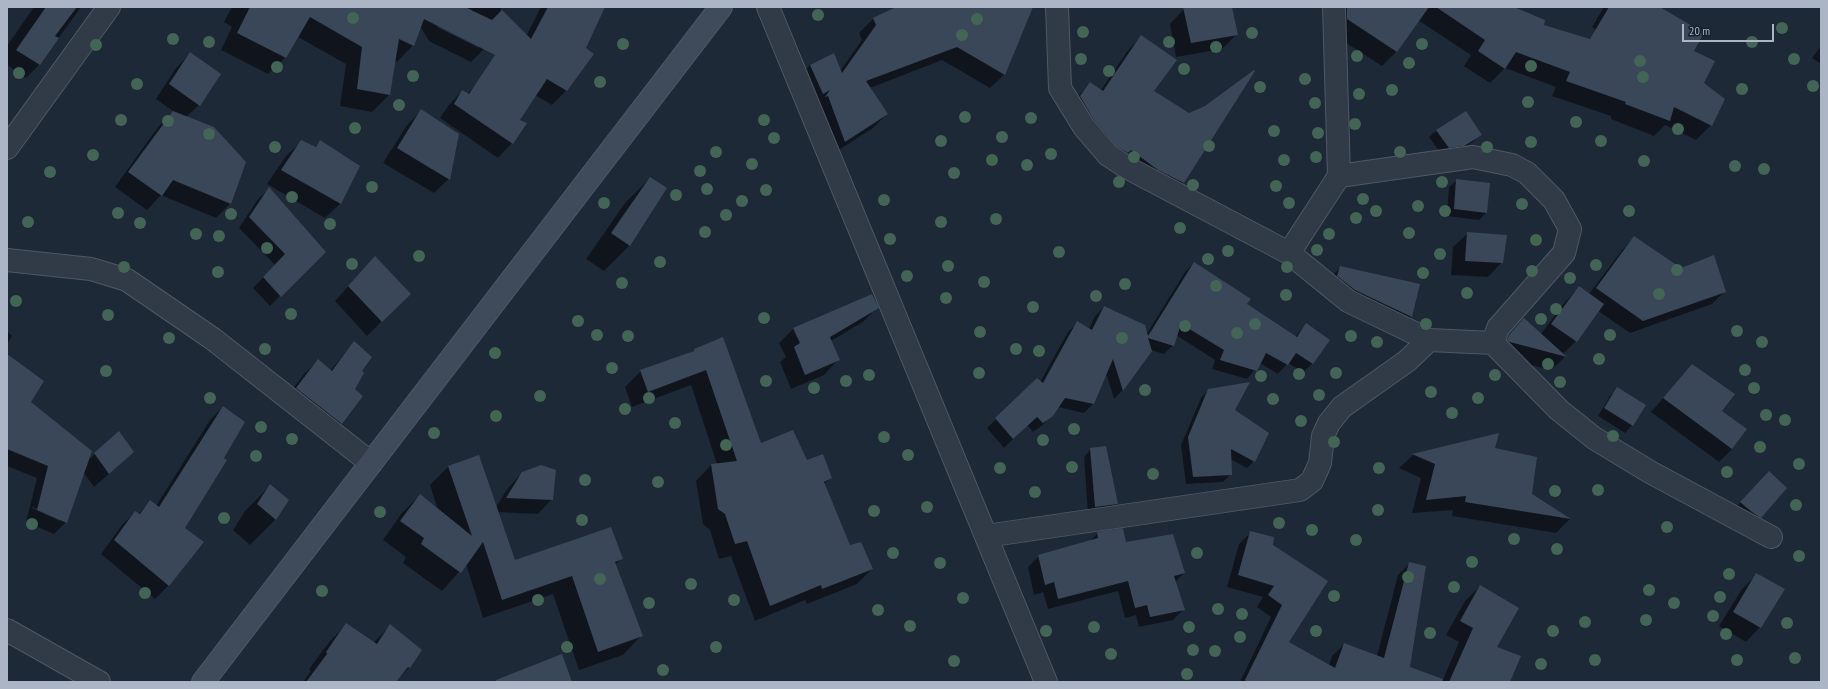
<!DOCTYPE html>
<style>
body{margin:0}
#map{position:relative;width:1828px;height:689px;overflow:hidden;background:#1e2937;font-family:"PT Sans Narrow",sans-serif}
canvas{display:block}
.frame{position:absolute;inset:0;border:8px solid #abb5c5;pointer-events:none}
.scale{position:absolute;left:1682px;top:24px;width:92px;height:18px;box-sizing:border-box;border:2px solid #abb5c5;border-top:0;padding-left:5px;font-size:12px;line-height:14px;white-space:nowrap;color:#abb5c5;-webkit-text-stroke:3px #17202c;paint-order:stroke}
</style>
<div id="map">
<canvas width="1828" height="689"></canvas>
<div class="frame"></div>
<div class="scale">20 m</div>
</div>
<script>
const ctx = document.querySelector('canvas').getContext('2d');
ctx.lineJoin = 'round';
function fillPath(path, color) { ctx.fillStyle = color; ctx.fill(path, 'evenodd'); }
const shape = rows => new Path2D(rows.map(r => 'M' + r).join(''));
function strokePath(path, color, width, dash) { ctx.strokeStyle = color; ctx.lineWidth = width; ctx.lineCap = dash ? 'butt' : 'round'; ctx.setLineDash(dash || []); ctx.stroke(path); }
fillPath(shape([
 [34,7,81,7,39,65,26,78,7,65,7,46],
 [232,7,502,7,484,49,471,62,429,41,420,26,413,45,397,62,395,61,389,95,372,112,340,106,346,64,298,37,285,58,268,74,221,50,232,27,224,22],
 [438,25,479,46,479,48,437,27],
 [541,7,604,7,584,48,593,55,566,91,552,105,535,95,519,120,525,124,512,143,498,158,440,118,448,106,462,91,467,94,475,86,496,96],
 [898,7,1004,7,1005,74,990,88,942,60,870,88,887,114,873,128,831,155,796,80,810,65,840,71,862,40,859,33,873,19],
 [1200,7,1231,7,1237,34,1222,49,1176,57,1170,24,1184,9],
 [1347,7,1512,7,1543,26,1654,67,1592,27,1604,7,1658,7,1693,51,1711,125,1696,140,1665,125,1654,136,1611,119,1611,116,1552,96,1556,87,1505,68,1490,83,1464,66,1471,55,1418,20,1397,51,1382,66,1332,34,1332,28],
 [1141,37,1153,92,1189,114,1206,107,1254,72,1183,183,1170,195,1118,163,1078,96,1091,83,1101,90,1129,49],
 [1821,46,1821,64,1812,58],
 [191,53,199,105,186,117,244,162,230,204,216,218,161,195,147,210,115,187,158,127,174,112,156,99,176,68],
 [421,111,449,179,434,193,383,163,407,125],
 [1437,130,1480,135,1473,142,1456,152,1442,155,1429,137],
 [301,142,314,148,320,142,359,166,340,204,325,218,267,184,286,156],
 [650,178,666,188,629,246,604,271,586,259,625,203],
 [1457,180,1486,213,1479,220,1447,216,1449,187],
 [269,189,324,252,270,306,253,288,275,265,239,228,258,199],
 [1468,233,1502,262,1488,277,1451,275,1453,247],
 [1635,237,1681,269,1725,291,1712,304,1630,333,1598,311,1576,341,1563,354,1565,357,1551,370,1495,356,1495,350,1524,319,1541,334,1565,302,1579,287,1589,294,1622,250],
 [1194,263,1245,305,1295,337,1306,324,1313,363,1303,372,1288,363,1278,374,1260,363,1247,379,1212,369,1215,360,1176,335,1173,345,1164,354,1151,350,1122,391,1114,399,1106,373,1093,404,1084,413,1058,407,1043,425,1033,432,1027,425,1004,448,987,428,1037,379,1040,382,1068,332,1077,323,1089,329,1095,316,1104,307,1146,335,1185,272],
 [1341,267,1419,285,1411,317,1399,328,1329,279],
 [361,272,410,293,367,336,335,301],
 [871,295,877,308,863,322,831,341,838,360,824,375,791,389,780,362,786,357,779,343,793,329],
 [7,331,12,336,7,344],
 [354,343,360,372,353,389,361,396,341,423,328,437,283,402,304,374,318,361,330,371],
 [694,350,760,444,807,462,831,478,824,484,850,546,872,569,857,584,807,604,805,600,755,621,731,556,719,559,710,530,703,524,696,481,711,465,717,464,691,385,632,407,625,387,641,371,690,353],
 [1692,365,1721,411,1732,449,1719,462,1651,412],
 [1618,389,1632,425,1625,433,1598,416,1610,396],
 [1208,390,1234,410,1254,461,1247,468,1230,459,1230,475,1223,482,1186,484,1181,445,1201,398],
 [223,407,184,528,202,542,168,586,155,599,101,554,122,525,135,512,138,514,150,502,156,506,210,420],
 [7,408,87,461,95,454,118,466,94,487,83,472,66,522,54,534,26,522,37,478,7,466],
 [33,507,60,519,60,521,32,508],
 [1498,434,1494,449,1531,494,1570,519,1556,533,1452,516,1453,510,1412,513,1421,478,1399,468,1413,455],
 [1091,449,1117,504,1110,511,1088,514,1084,457],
 [478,456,496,507,508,488,522,473,552,499,538,514,497,512,514,561,621,559,615,565,641,636,623,655,579,670,553,594,483,618,466,564,442,591,403,563,406,557,383,540,401,514,420,495,438,510,430,485,448,467],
 [270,486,288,500,275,520,250,545,233,530,245,511],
 [1755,487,1760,517,1746,531,1726,517],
 [1098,533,1126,543,1184,573,1175,582,1184,609,1173,620,1139,627,1136,615,1125,618,1118,591,1048,609,1043,592,1034,595,1028,567,1039,556,1089,542],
 [1250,533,1326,581,1288,643,1329,666,1332,656,1344,644,1377,656,1398,575,1410,563,1407,682,1240,682,1271,617,1257,607,1263,597,1227,587,1239,544],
 [1756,575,1760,627,1746,642,1719,626,1742,589],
 [1480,586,1488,661,1486,682,1442,682,1459,642,1446,635,1465,601],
 [346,625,373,643,390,626,421,650,409,668,395,682,303,682,311,671,309,669,330,641]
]), '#0007');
fillPath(shape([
 [46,7,77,7,55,36,59,38,40,65,16,50],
 [250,7,465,7,492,20,502,10,531,39,548,7,605,7,586,48,594,54,567,91,547,79,520,120,527,123,513,144,454,104,462,90,469,94,495,55,424,19,414,46,399,39,390,95,357,89,362,47,310,17,286,58,237,33],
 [896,7,1033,7,1005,75,957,47,866,81,888,114,845,142,828,96,825,97,830,90,823,94,810,65,834,53,842,73,876,25,873,18],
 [1183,7,1232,7,1238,35,1191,43],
 [1347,7,1429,7,1397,52,1347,19],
 [1436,7,1514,7,1545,20,1544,25,1590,39,1609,7,1660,7,1704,33,1694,51,1715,61,1704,83,1725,99,1712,126,1674,107,1670,121,1625,104,1626,102,1566,81,1570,72,1516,52,1505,69,1478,51,1485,40],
 [1141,35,1177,60,1154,91,1189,113,1205,106,1254,70,1255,71,1184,183,1158,170,1131,150,1128,153,1116,146,1094,120,1080,96,1090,82,1103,91],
 [190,52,221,74,200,106,169,84],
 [421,109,459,134,450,180,397,148],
 [173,111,214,127,246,162,231,204,173,180,162,196,128,172],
 [1466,111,1482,135,1464,146,1449,148,1436,130],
 [301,140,316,147,320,140,360,166,341,204,281,170],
 [650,177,667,188,630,246,611,233],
 [1456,179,1490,183,1487,213,1454,209],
 [269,187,326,252,281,297,263,277,285,254,249,217],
 [1467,232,1507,235,1503,263,1465,261],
 [1634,236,1681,268,1714,255,1726,292,1643,321,1596,288],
 [375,256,411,294,382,322,348,286],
 [1194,262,1251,299,1247,304,1297,337,1306,323,1330,340,1313,364,1296,353,1288,365,1266,353,1257,371,1220,360,1224,350,1181,324,1174,346,1148,338,1152,351,1123,391,1113,359,1094,404,1065,398,1053,416,1043,423,1037,417,1013,439,995,418,1037,378,1043,383,1077,321,1092,330,1104,306,1145,325,1148,336],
 [1340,266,1420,284,1412,317,1355,290,1337,276],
 [1579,286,1604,304,1577,342,1551,324],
 [872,294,879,308,830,337,840,360,805,375,794,347,800,343,793,328],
 [1524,318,1567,357,1510,342,1507,340,1509,335],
 [723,337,761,443,793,430,807,460,823,454,832,478,824,482,850,545,861,542,873,569,822,589,821,585,770,606,747,541,735,544,725,514,718,509,711,464,737,461,706,370,648,392,640,370,694,351,694,349],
 [354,341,372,357,362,371,364,373,355,389,363,396,342,424,296,388,318,359,332,371],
 [7,354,44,381,31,402,92,451,67,523,37,510,48,466,7,449],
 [1692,364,1735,394,1722,411,1747,429,1732,449,1663,398],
 [1250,382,1235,410,1269,433,1255,462,1231,449,1232,475,1193,477,1188,437,1208,389],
 [1617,387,1646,405,1633,426,1604,408],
 [223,406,245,422,224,458,227,460,185,528,204,542,169,586,114,540,135,511,140,514,150,500,159,507],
 [119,431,134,452,109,474,94,453],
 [1499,433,1495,448,1537,457,1532,494,1571,519,1465,502,1466,496,1426,500,1435,464,1412,454],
 [1106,446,1118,504,1095,507,1090,448],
 [479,455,515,560,611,527,623,559,615,562,643,636,598,652,572,576,502,600,483,542,461,573,421,544,424,538,400,521,420,494,472,536,448,466],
 [541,465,556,470,553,500,506,498,522,472],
 [1769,471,1787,488,1761,518,1752,512,1740,502],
 [270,484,289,500,276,520,257,504],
 [1123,528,1126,542,1173,534,1185,573,1174,576,1185,610,1150,617,1147,605,1135,608,1128,581,1058,599,1054,582,1045,585,1038,555,1098,538,1097,532],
 [1250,531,1274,537,1273,545,1328,581,1289,642,1335,668,1344,643,1384,658,1409,562,1426,566,1410,667,1443,679,1442,682,1246,682,1245,680,1282,605,1268,595,1274,586,1238,575],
 [1756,573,1785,589,1761,628,1733,612],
 [1480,585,1519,608,1497,647,1521,656,1510,682,1449,682,1473,628,1460,621],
 [346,623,377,644,390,624,422,650,410,668,408,667,396,682,306,682,327,654,326,652],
 [562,654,572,682,496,682,496,680]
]), '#3a4758');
const minor = shape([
 [768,7,1046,682],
 [1057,7,1060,88,1084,127,1108,155,1128,168,1289,253,1348,301,1429,340,1493,343,1559,410,1594,438,1650,472,1771,537],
 [7,148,109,7],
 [1339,176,1473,157,1512,165,1527,173,1554,200,1570,229,1564,253,1498,328,1493,343],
 [1289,253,1339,176,1334,7],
 [7,260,91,269,127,280,213,339,371,463],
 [986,536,1300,490,1312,481,1320,463,1323,436,1329,423,1342,407,1407,361,1429,340],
 [7,630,99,682]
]);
const secondary = shape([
 [203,682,721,7]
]);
strokePath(minor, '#4f5866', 24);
strokePath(secondary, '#4f5866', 24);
strokePath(minor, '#313b48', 22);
strokePath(secondary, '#3f4a5b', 22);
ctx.fillStyle = '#436555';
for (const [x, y] of [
 [818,15],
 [353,18],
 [977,19],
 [1782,28],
 [1083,32],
 [1252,33],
 [962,35],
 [173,39],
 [209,42],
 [1169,42],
 [1752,42],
 [623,44],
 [1422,44],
 [96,45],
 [1216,47],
 [1357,56],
 [1081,59],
 [1794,59],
 [1640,61],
 [1409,63],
 [1531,66],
 [277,67],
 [1184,69],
 [1109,71],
 [19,73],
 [413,76],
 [1643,77],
 [1305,79],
 [600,82],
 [137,84],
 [1813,86],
 [1260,87],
 [1742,89],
 [1392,90],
 [1359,94],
 [1528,102],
 [1315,103],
 [399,105],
 [965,117],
 [1031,118],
 [121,120],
 [764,120],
 [168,121],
 [1576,122],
 [1355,124],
 [355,128],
 [1678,129],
 [1274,131],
 [1318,133],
 [209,134],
 [1002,137],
 [774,138],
 [941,141],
 [1601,141],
 [1531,142],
 [1209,146],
 [275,147],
 [1487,147],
 [716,152],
 [1400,152],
 [1051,154],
 [93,155],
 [1134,157],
 [1316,157],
 [992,160],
 [1284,160],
 [1644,161],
 [752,164],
 [1027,165],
 [1735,166],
 [1764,169],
 [700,171],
 [50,172],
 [954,173],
 [1119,182],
 [1442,182],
 [1193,185],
 [1276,186],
 [372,187],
 [707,189],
 [766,190],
 [676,195],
 [292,197],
 [1363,199],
 [884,200],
 [742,201],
 [604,203],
 [1289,203],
 [1522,204],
 [1418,206],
 [1376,211],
 [1445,211],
 [1629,211],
 [118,213],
 [231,214],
 [726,215],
 [1356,218],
 [996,219],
 [28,222],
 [941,222],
 [140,223],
 [330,224],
 [1180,228],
 [705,232],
 [1409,233],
 [196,234],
 [1329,234],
 [219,236],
 [890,239],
 [1536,240],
 [267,248],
 [1317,250],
 [1228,251],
 [1059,252],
 [1440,254],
 [419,256],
 [1208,259],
 [660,262],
 [352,264],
 [1596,265],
 [948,266],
 [124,267],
 [1287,267],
 [1677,270],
 [1532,271],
 [218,272],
 [1423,273],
 [907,276],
 [1570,278],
 [984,282],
 [622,283],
 [1125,284],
 [1216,286],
 [1467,293],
 [1659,294],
 [1286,295],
 [1096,296],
 [946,298],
 [16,301],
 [1033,307],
 [1556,309],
 [291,314],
 [108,315],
 [764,318],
 [1541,319],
 [578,321],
 [1255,324],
 [1426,324],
 [1185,326],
 [1737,331],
 [980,332],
 [1237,333],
 [597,335],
 [1610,335],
 [628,336],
 [1351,336],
 [169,338],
 [1122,338],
 [1377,342],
 [1762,342],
 [265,349],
 [1016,349],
 [1039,351],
 [495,353],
 [1599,359],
 [1548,364],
 [612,368],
 [1745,370],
 [106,371],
 [979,373],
 [1336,373],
 [1299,374],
 [869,375],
 [1495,375],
 [1261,376],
 [766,381],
 [846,381],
 [1560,382],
 [814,388],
 [1754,388],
 [1145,390],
 [1431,392],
 [1319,395],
 [540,396],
 [210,398],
 [649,398],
 [1478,398],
 [1273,399],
 [625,409],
 [1452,413],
 [1766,415],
 [496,416],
 [1785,420],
 [1301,421],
 [675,423],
 [261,427],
 [1074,429],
 [434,433],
 [1613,436],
 [884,437],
 [292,439],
 [1043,440],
 [1334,442],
 [726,445],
 [1760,447],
 [908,455],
 [256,456],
 [1799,464],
 [1072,467],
 [1000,468],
 [1379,468],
 [1727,472],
 [1153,474],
 [585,480],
 [658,482],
 [1598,490],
 [1555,491],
 [1035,492],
 [1796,505],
 [927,507],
 [1378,510],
 [874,511],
 [380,512],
 [224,518],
 [582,520],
 [1279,523],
 [32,524],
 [1667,527],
 [1312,530],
 [1514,539],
 [1356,540],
 [1557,549],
 [893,553],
 [1197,553],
 [1799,556],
 [1472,562],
 [940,563],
 [1729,574],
 [1408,577],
 [600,579],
 [691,584],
 [1454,587],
 [1649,590],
 [322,591],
 [145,593],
 [1334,596],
 [1720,597],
 [963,598],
 [538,600],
 [734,600],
 [649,603],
 [1674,603],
 [1218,609],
 [878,610],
 [1242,614],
 [1713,616],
 [1646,620],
 [1585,622],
 [1787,623],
 [910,626],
 [1094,627],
 [1189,627],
 [1046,631],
 [1316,631],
 [1553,631],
 [1430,633],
 [1726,634],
 [1240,637],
 [567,647],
 [716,647],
 [1193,650],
 [1215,651],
 [1111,654],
 [1795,658],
 [1595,660],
 [1737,660],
 [954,661],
 [1541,664],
 [663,670],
 [1187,674]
]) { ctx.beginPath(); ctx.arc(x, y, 6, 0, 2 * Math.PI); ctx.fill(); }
</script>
